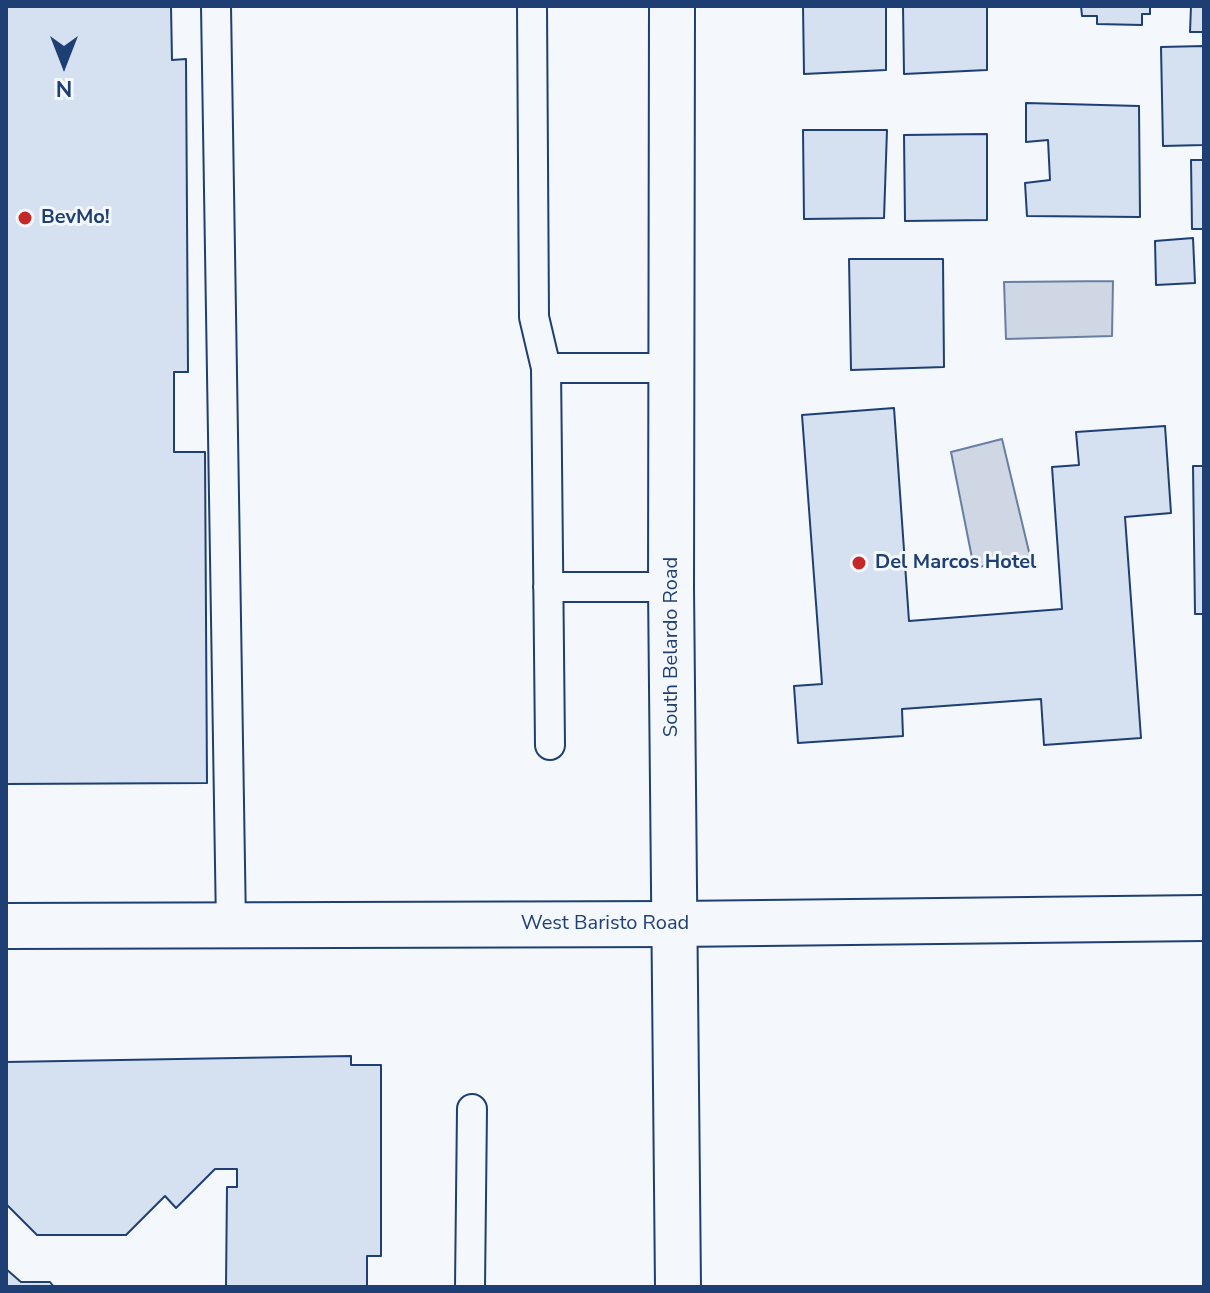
<!DOCTYPE html>
<style>
body{margin:0}
#map{position:relative;width:1210px;height:1293px;overflow:hidden;background:#f4f7fb;font-family:"Nunito Sans",sans-serif}
canvas{display:block}
.frame{position:absolute;inset:0;border:8px solid #1d3f73;pointer-events:none}
.north{position:absolute;left:24px;top:24px;width:80px;height:80px;-webkit-text-stroke:6px #f4f7fb;paint-order:stroke;rotate:180deg;font-size:22px;font-weight:700;line-height:32px;text-align:center;color:#1d3f73}
.north::after{content:'';display:block;margin:auto;width:28px;height:36px;background:#1d3f73;clip-path:polygon(50% 0,100% 100%,50% 72%,0 100%)}
</style>
<div id="map">
<canvas width="1210" height="1293"></canvas>
<div class="frame"></div>
<div class="north">N</div>
</div>
<script>
const ctx = document.querySelector('canvas').getContext('2d');
ctx.lineJoin = 'round';
function fillPath(path, color) { ctx.fillStyle = color; ctx.fill(path, 'evenodd'); }
const shape = rows => new Path2D(rows.map(r => 'M' + r).join(''));
function strokePath(path, color, width, dash) { ctx.strokeStyle = color; ctx.lineWidth = width; ctx.lineCap = dash ? 'butt' : 'round'; ctx.setLineDash(dash || []); ctx.stroke(path); }
function drawText(font, color, halo, rows, align = 'center') {
  ctx.font = font + ' "Nunito Sans",sans-serif'; ctx.lineWidth = 6; ctx.setLineDash([]); ctx.textBaseline = 'middle'; ctx.strokeStyle = halo; ctx.fillStyle = color; for (const [text, x, y, turn = 0] of rows) {
    ctx.save(); ctx.translate(x, y); ctx.rotate((+turn || 0) * Math.PI / 180); ctx.textAlign = isNaN(turn) ? turn : align; if (halo) ctx.strokeText(text, 0, 0); ctx.fillText(text, 0, 0); ctx.restore();
  }
}
const water = shape([
 [1113,281,1112,336,1006,339,1004,282,1113,281],
 [1002,439,1030,556,974,568,951,452,1002,439]
]);
fillPath(water, '#cfd7e4');
strokePath(water, '#687fa3', 2);
const building = shape([
 [6,6,171,6,172,60,186,59,188,372,174,372,174,452,205,452,207,783,6,784,6,6],
 [803,6,886,6,886,70,804,74,803,6],
 [903,6,987,6,987,70,904,74,903,6],
 [1081,6,1150,6,1150,14,1142,14,1142,25,1097,24,1097,16,1082,16,1081,6],
 [1191,6,1204,6,1204,32,1190,32,1191,6],
 [1204,46,1204,145,1163,146,1161,47,1204,46],
 [1026,103,1139,106,1140,217,1027,216,1025,183,1050,180,1048,140,1026,142,1026,103],
 [803,130,887,130,884,218,804,219,803,130],
 [987,134,987,220,905,221,904,135,987,134],
 [1191,160,1204,160,1204,229,1192,229,1191,160],
 [1193,238,1195,283,1156,285,1155,241,1193,238],
 [849,259,943,259,944,367,851,370,849,259],
 [894,408,909,621,1062,609,1052,467,1079,465,1076,432,1165,426,1171,513,1125,517,1141,738,1044,745,1041,699,902,709,903,736,798,743,794,686,822,684,802,415,894,408],
 [1193,466,1204,466,1204,614,1195,614,1193,466],
 [351,1056,351,1065,381,1065,381,1256,367,1256,367,1287,226,1287,227,1187,237,1187,237,1169,215,1169,176,1208,165,1196,126,1235,37,1235,6,1204,6,1062,351,1056],
 [6,1269,21,1282,50,1282,54,1287,6,1287,6,1269]
]);
fillPath(building, '#d5e0f0');
strokePath(building, '#1d3f73', 2);
const service = shape([
 [216,6,231,925],
 [532,6,534,317,546,368,550,745],
 [546,368,672,368],
 [548,587,671,587],
 [470,1287,472,1109]
]);
const minor = shape([
 [6,926,675,924,1204,918]
]);
const tertiary = shape([
 [672,6,671,587,678,1287]
]);
strokePath(service, '#1d3f73', 32);
strokePath(minor, '#1d3f73', 48);
strokePath(tertiary, '#1d3f73', 48);
strokePath(service, '#f4f7fb', 28);
strokePath(minor, '#f4f7fb', 44);
strokePath(tertiary, '#f4f7fb', 44);
for (const [x, y, r, color] of [
 [25,218,8,"#c62828"],
 [859,563,8,"#c62828"]
]) { const dot = new Path2D(); dot.arc(x, y, r, 0, 2 * Math.PI); ctx.fillStyle = color; ctx.fill(dot); strokePath(dot, '#f4f7fb', 3); }
drawText('bold 20px', '#1d3f73', '#f4f7fb', [
 ["BevMo!",41,218],
 ["Del Marcos Hotel",875,563]
], 'left');
drawText('20px', '#1d3f73', '#f4f7fb', [
 ["South Belardo Road",672,647,-90],
 ["West Baristo Road",605,924]
]);
</script>
